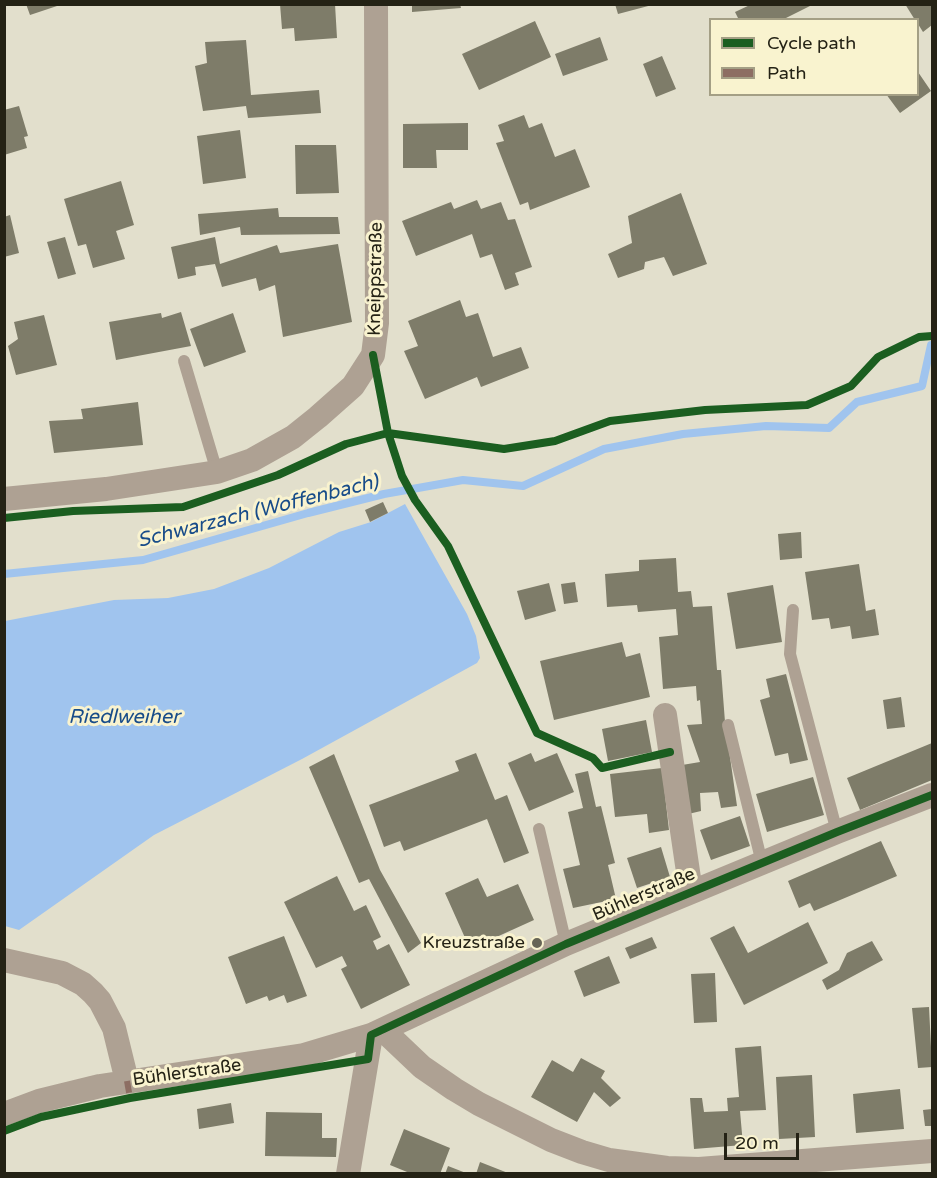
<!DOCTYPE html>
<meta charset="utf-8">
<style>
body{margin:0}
#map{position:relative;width:937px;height:1178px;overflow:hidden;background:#e2dfcc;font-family:"Varela Round",sans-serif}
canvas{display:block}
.frame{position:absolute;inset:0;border:6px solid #242215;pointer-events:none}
.legend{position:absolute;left:709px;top:18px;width:210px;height:78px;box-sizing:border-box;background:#f9f3cf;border:2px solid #a49f85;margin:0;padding:8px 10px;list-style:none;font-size:18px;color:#242215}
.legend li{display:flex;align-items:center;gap:12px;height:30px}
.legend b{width:30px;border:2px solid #a49f85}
.scale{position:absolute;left:724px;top:1133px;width:75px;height:27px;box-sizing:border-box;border:3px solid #242215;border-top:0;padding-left:8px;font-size:18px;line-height:21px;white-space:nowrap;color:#242215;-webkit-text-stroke:4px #f9f3cf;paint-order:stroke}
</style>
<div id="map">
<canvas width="937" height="1178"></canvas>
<div class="frame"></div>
<ul class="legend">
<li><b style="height:8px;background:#1b5e20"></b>Cycle path</li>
<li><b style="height:8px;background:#8d6e63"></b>Path</li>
</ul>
<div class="scale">20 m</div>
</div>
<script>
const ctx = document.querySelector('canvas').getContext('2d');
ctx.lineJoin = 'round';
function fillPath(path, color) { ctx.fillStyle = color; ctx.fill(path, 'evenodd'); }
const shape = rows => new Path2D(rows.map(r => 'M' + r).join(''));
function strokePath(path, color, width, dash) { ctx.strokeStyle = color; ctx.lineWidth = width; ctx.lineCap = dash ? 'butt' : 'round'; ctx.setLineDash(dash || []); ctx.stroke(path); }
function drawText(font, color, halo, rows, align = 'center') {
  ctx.font = font + ' "Varela Round",sans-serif'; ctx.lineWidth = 6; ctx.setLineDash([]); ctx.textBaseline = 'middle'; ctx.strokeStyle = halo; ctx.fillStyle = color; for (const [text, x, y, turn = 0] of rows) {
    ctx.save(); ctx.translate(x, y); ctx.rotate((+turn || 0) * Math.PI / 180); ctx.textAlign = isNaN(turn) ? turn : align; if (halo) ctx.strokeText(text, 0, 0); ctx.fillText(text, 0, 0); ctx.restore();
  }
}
fillPath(shape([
 [405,504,467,614,476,636,480,658,477,663,302,759,154,835,19,930,5,926,5,621,114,600,168,598,214,589,269,568,339,532,371,522]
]), '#a0c4ee');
strokePath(shape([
 [4,574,143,560,308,513,384,494,463,480,523,486,604,449,683,434,766,426,829,428,857,402,922,386,931,345,932,345]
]), '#a0c4ee', 8);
fillPath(shape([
 [26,4,60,4,60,5,30,15],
 [280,4,335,4,337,38,295,41,294,28,282,29],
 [412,4,460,4,461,8,412,12],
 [615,4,652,4,652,5,618,14],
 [752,4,814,4,782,20,739,20,735,12],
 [905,4,932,4,932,25,923,32,918,24,918,20,915,20],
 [535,21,551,57,479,90,462,54],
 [600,37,608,60,563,76,555,54],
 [246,40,251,95,319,90,321,113,248,118,246,106,203,111,195,66,207,63,205,42],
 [662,56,676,89,656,97,643,64],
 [918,72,931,91,900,113,886,94,918,94],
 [19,106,28,136,24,137,27,148,4,155,4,110],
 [524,115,529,128,542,123,555,157,575,149,590,187,530,210,528,202,520,205,496,143,504,141,498,125],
 [468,123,468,150,436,150,437,168,403,168,403,124],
 [240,130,246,178,203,184,197,136],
 [295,145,336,145,339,193,296,194],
 [121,181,134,225,116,231,125,259,93,268,86,244,78,246,64,199],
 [681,193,707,264,673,276,664,257,645,262,644,269,618,278,608,254,632,243,628,216],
 [477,200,481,209,501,202,508,220,515,219,532,267,515,273,519,285,505,290,492,254,480,258,472,234,416,256,402,221,451,202,454,209],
 [278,208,279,217,338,217,340,234,241,235,240,227,200,235,198,214],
 [10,215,19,253,4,257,4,217],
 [65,237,76,274,58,279,47,242],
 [215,237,220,264,277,245,280,253,338,244,352,322,283,337,275,285,259,291,256,278,222,287,215,264,195,267,196,275,178,279,171,247],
 [460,300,466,317,478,313,493,357,521,347,529,368,481,387,477,377,425,399,404,351,418,346,408,321],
 [181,312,191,346,116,360,109,322,161,313,162,318],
 [233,313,246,352,204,367,190,329],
 [44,315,57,365,16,375,8,346,18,339,14,322],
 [138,402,143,445,54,453,49,421,83,419,81,409],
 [383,502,388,513,370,522,365,510],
 [801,532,802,558,780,560,778,534],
 [676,558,678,592,691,591,693,607,712,606,717,670,721,670,725,722,737,806,721,808,718,792,700,793,701,811,684,815,682,765,700,762,687,725,702,724,700,700,697,701,696,686,663,689,659,637,678,635,676,609,638,612,637,605,607,607,605,574,639,571,639,560],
 [859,564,866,611,875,609,879,635,852,639,850,626,831,629,829,618,812,620,805,572],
 [575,582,578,602,564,604,561,584],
 [549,583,556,611,525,620,517,591],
 [773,585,782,642,736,649,727,593],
 [622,642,626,657,640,653,650,697,554,720,540,661],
 [786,674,808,760,790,764,788,753,775,756,760,700,770,697,766,679],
 [901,697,905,727,887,729,883,700],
 [646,720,652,752,608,761,602,729],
 [932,743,932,780,860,810,847,778],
 [476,753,495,800,507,795,529,853,504,863,487,819,404,851,400,841,384,847,369,805,459,771,455,761],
 [531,753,535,762,557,753,574,792,529,811,508,763],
 [334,754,380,870,421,943,408,953,369,879,359,883,309,767],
 [662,768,669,830,649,833,647,814,615,817,610,774],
 [588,771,596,807,601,806,615,863,608,865,616,899,573,908,563,869,580,865,568,812,583,808,575,774],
 [813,777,824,815,767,832,756,794],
 [740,816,750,846,711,860,700,830],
 [881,841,897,876,814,911,810,903,799,908,788,881],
 [661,847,670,877,637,888,627,858],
 [337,876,354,911,366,905,381,937,373,941,377,950,389,944,410,985,361,1009,341,969,347,966,342,956,316,968,284,902],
 [478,878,487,897,518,884,534,920,470,949,445,893],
 [808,922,828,963,744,1005,710,938,734,926,748,953],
 [284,936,307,996,287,1003,284,995,269,1001,267,996,246,1004,228,957],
 [652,937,657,948,630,959,625,948],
 [872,941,883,960,827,990,822,980,839,970,847,953],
 [609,956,620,983,584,997,574,971],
 [715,973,717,1022,694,1023,691,974],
 [929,1007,932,1067,918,1068,912,1008],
 [761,1046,766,1110,740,1111,743,1145,694,1149,690,1098,702,1098,704,1112,728,1111,727,1098,739,1097,735,1048],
 [581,1058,605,1071,601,1078,621,1098,610,1107,594,1092,577,1122,531,1097,552,1060,573,1072],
 [812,1075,815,1137,779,1139,776,1077],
 [900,1089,904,1129,856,1133,853,1094],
 [231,1103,234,1123,199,1129,197,1109],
 [932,1109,932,1126,925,1126,923,1110],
 [266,1112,322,1113,322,1138,337,1138,336,1157,265,1156],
 [404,1129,450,1148,440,1174,412,1174,390,1165],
 [480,1162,508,1173,508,1174,476,1174],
 [448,1166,466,1173,466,1174,445,1174]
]), '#7e7c69');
strokePath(shape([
 [184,361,217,472],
 [793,610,790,654,837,832],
 [728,725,762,863],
 [539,829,566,944]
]), '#aea193', 12);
strokePath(shape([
 [4,499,106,489,217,472,252,460,293,437,318,417,353,386,373,355,377,323,376,4],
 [665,715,691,892],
 [4,960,62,973,83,984,93,993,100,1001,114,1028,127,1081],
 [383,1030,422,1067,454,1089,479,1104,551,1140,582,1152,609,1160,667,1168,699,1169,932,1151],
 [4,1114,39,1101,100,1086,304,1055,371,1035,566,944,837,832,932,795],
 [348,1174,371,1035]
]), '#aea193', 24);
strokePath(shape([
 [127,1081,130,1098]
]), '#8d6e63', 6, [12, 6]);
strokePath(shape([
 [373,355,388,433,402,476,415,500,448,546,537,733,593,758,602,768,670,752],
 [4,518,73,511,183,507,278,475,346,444,388,433,504,449,555,441,610,421,705,410,807,405,851,386,878,357,919,337,932,336],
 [4,1131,41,1117,130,1098,368,1059,371,1035,566,944,837,832,932,795]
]), '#1b5e20', 8);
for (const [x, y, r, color] of [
 [537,943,6,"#666455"]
]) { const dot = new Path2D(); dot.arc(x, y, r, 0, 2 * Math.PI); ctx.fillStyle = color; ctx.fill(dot); strokePath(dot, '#f9f3cf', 2); }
drawText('18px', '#242215', '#f9f3cf', [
 ["Kneippstraße",376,279,-89],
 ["Bühlerstraße",644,895,-23],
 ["Bühlerstraße",187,1073,-8]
]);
drawText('18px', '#242215', '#f9f3cf', [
 ["Kreuzstraße",525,943]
], 'right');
drawText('italic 20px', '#184c89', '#f9f3cf', [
 ["Schwarzach (Woffenbach)",258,512,-14],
 ["Riedlweiher",124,718]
]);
</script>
